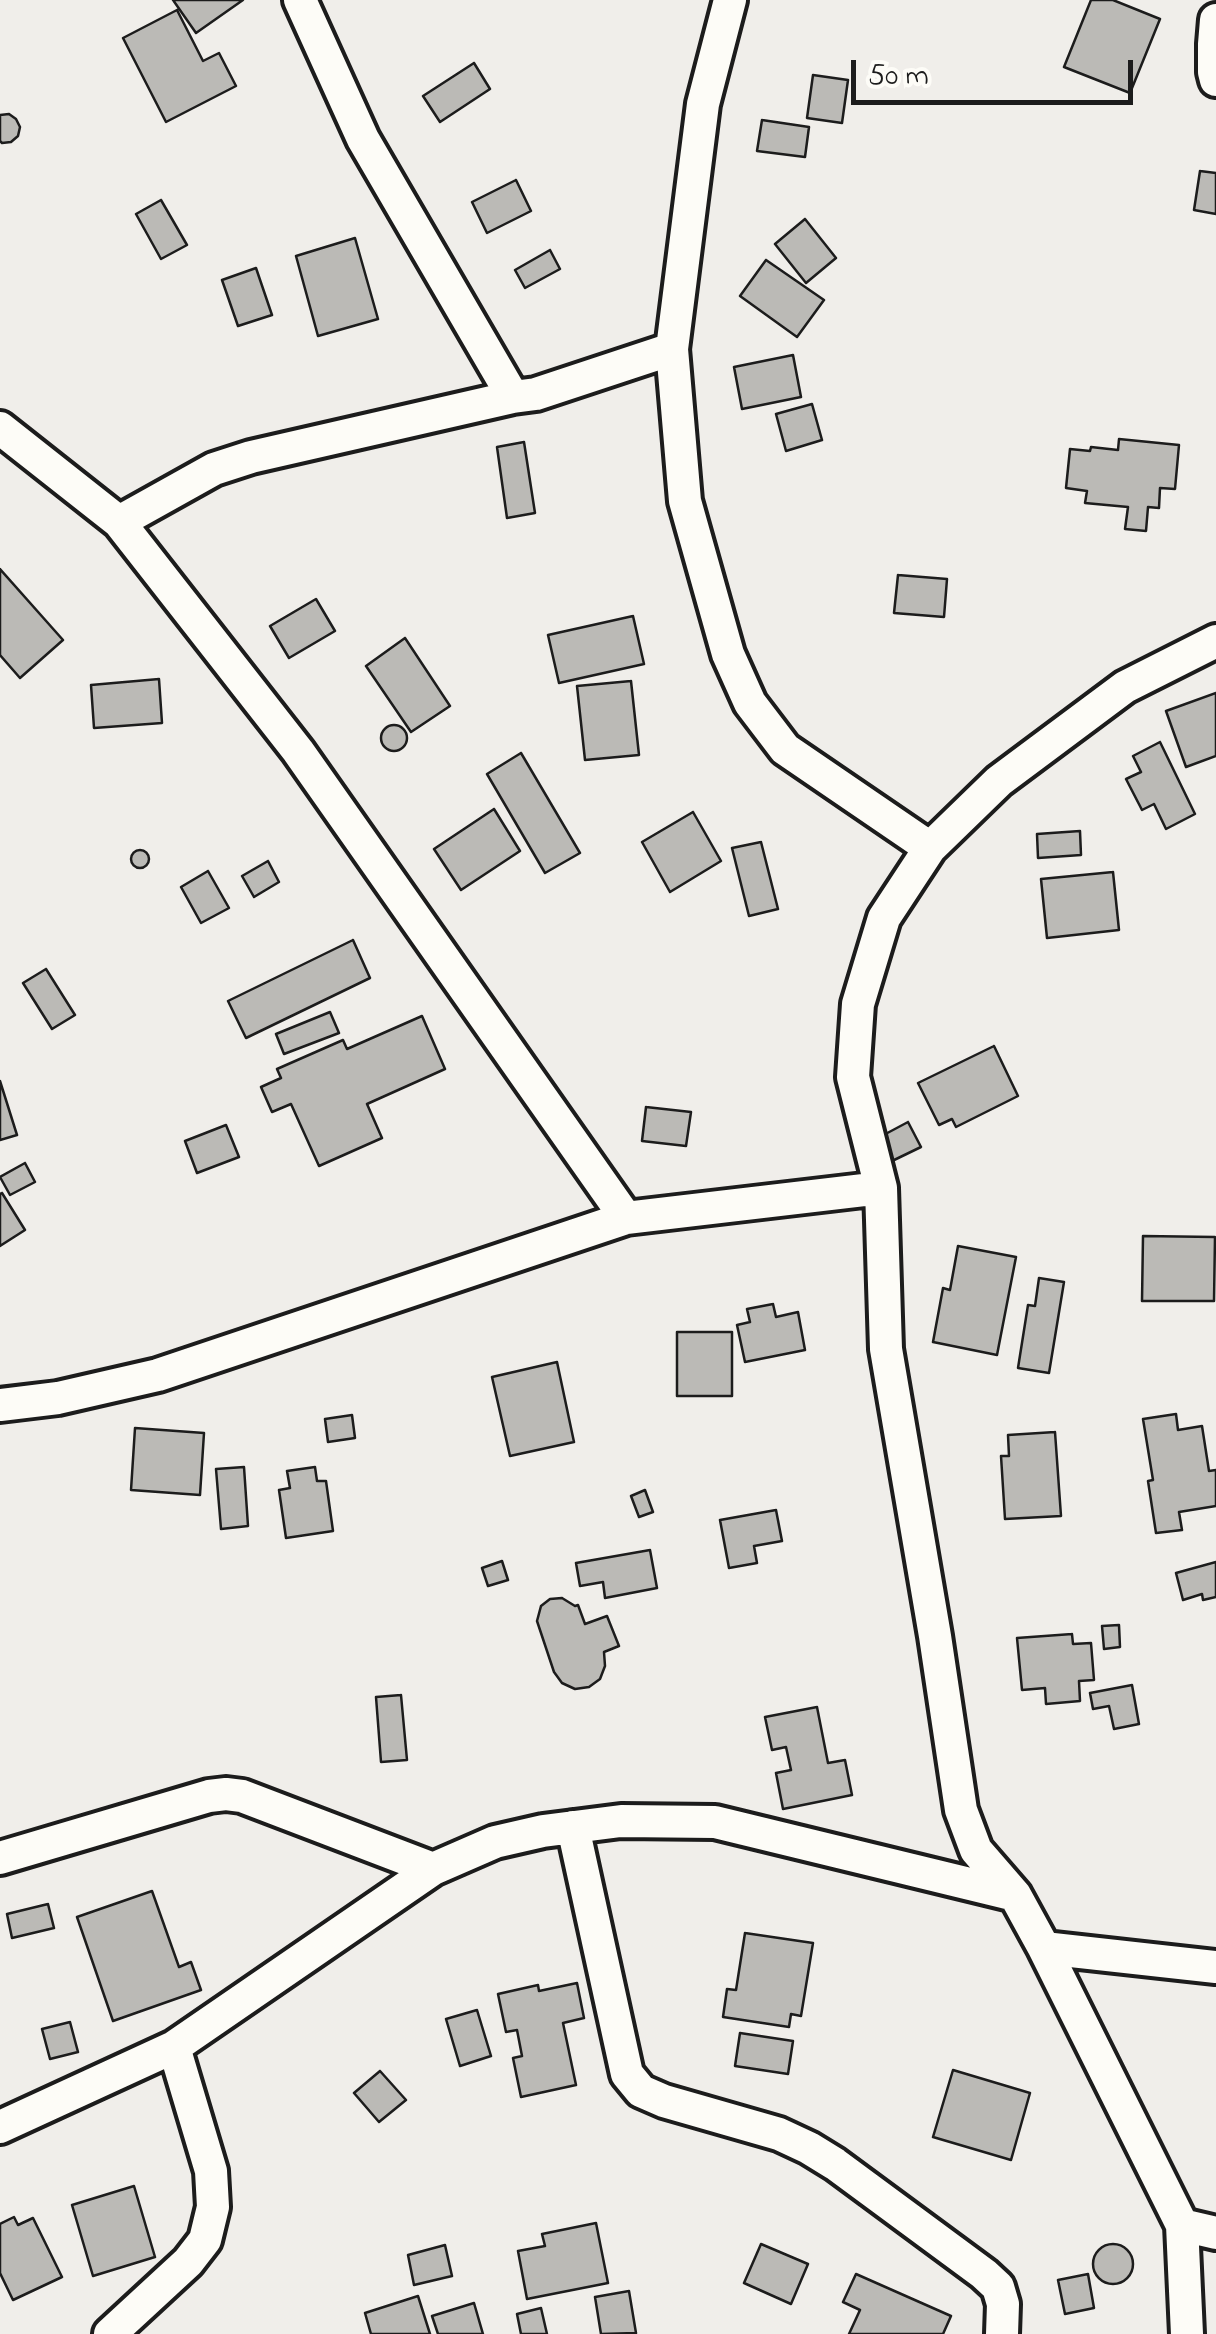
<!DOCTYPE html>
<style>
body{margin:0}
#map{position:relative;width:1216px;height:2334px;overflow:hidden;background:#f0eeea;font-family:"Indie Flower",sans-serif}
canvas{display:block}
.scale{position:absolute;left:851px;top:60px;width:282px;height:45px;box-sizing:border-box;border:5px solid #1c1c1c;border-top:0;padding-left:12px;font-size:30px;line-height:35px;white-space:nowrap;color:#1c1c1c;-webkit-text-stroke:8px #fdfcf7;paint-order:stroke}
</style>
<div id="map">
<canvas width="1216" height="2334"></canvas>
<div class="scale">50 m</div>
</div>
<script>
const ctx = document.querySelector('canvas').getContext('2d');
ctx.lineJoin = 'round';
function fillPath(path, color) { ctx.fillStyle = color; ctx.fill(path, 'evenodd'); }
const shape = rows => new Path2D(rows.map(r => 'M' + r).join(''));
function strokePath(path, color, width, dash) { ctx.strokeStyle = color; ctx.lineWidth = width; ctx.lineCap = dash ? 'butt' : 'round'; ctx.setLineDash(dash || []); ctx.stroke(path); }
const building = shape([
 [173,0,243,0,196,33,173,0],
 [1091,0,1113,0,1160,19,1130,93,1064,67,1091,0],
 [177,10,203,61,219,53,236,86,166,122,123,38,177,10],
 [474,63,490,89,440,122,423,96,474,63],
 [813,75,848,80,842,123,807,118,813,75],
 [9,114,16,119,20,127,18,136,11,142,2,143,0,141,0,115,9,114],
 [762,120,809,127,805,157,757,151,762,120],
 [1200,171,1216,173,1216,214,1194,210,1200,171],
 [516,180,531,211,487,233,472,202,516,180],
 [161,200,187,245,161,259,136,214,161,200],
 [805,219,836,258,806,283,775,244,805,219],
 [355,238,378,319,318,336,296,256,355,238],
 [550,250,560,269,525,288,515,270,550,250],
 [766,260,824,300,797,337,740,296,766,260],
 [256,268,272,315,238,326,222,280,256,268],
 [793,355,801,397,742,409,734,367,793,355],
 [812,404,822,440,786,451,776,414,812,404],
 [1119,439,1179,445,1175,489,1160,488,1159,508,1148,507,1146,531,1125,529,1128,507,1085,503,1087,491,1066,488,1070,449,1090,451,1091,447,1118,450,1119,439],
 [524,442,535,513,507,518,497,447,524,442],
 [0,569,63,640,20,678,0,655,0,569],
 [898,575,947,579,944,617,894,613,898,575],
 [316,599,335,631,289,658,270,626,316,599],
 [633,616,644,664,559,683,548,635,633,616],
 [405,638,450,706,411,732,366,666,405,638],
 [159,679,162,723,94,728,91,685,159,679],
 [631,681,639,755,585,760,577,686,631,681],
 [1216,693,1216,756,1186,767,1166,711,1216,693],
 '381 738a13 13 0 1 1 26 0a13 13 0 1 1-26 0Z',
 [1160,742,1195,814,1166,829,1154,804,1142,810,1126,779,1141,772,1133,756,1160,742],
 [521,753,580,853,545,873,487,774,521,753],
 [494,809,520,851,461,890,434,849,494,809],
 [693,812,721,861,670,892,642,842,693,812],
 [1080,831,1081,855,1038,858,1037,834,1080,831],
 [761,842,778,909,749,916,732,848,761,842],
 '131 859a9 9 0 1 1 18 0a9 9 0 1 1-18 0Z',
 [268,861,279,882,254,897,242,876,268,861],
 [208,871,229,908,201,923,181,887,208,871],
 [1113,872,1119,930,1047,938,1041,879,1113,872],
 [353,940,370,978,246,1038,228,1001,353,940],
 [46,969,75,1015,52,1029,23,983,46,969],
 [330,1012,339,1033,284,1054,276,1034,330,1012],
 [422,1016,445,1069,367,1104,382,1138,319,1166,291,1104,272,1112,261,1087,281,1078,277,1069,343,1040,347,1049,422,1016],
 [994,1046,1018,1096,956,1127,952,1119,939,1125,918,1083,994,1046],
 [0,1081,17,1135,0,1140,0,1081],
 [646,1107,691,1112,686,1146,642,1141,646,1107],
 [908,1122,921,1147,890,1162,878,1138,908,1122],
 [226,1125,239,1157,197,1173,185,1141,226,1125],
 [25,1163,35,1182,10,1195,0,1177,25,1163],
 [2,1193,25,1230,0,1246,0,1194,2,1193],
 [1143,1236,1215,1237,1214,1301,1142,1301,1143,1236],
 [958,1246,1016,1257,997,1355,933,1342,943,1288,950,1290,958,1246],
 [1039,1278,1064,1282,1049,1373,1018,1368,1028,1305,1035,1306,1039,1278],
 [773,1304,776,1317,798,1312,805,1350,745,1362,737,1325,750,1322,747,1309,773,1304],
 [677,1332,732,1332,732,1396,677,1396,677,1332],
 [557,1362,574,1442,510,1456,492,1377,557,1362],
 [1176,1414,1178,1430,1202,1426,1209,1471,1216,1470,1216,1506,1179,1512,1182,1530,1156,1533,1148,1481,1153,1480,1143,1419,1176,1414],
 [352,1415,355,1438,328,1442,325,1419,352,1415],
 [135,1428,204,1433,200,1495,131,1490,135,1428],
 [1055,1432,1061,1516,1005,1519,1001,1456,1009,1456,1008,1435,1055,1432],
 [244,1467,248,1526,221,1529,216,1469,244,1467],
 [315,1467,317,1481,326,1481,333,1531,286,1538,279,1490,290,1488,287,1471,315,1467],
 [645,1490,653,1512,639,1517,631,1496,645,1490],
 [776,1510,782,1541,754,1546,757,1563,729,1568,720,1520,776,1510],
 [650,1550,657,1588,605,1598,603,1582,580,1586,576,1563,650,1550],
 [502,1561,508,1580,488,1586,482,1568,502,1561],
 [1216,1562,1216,1597,1203,1600,1202,1594,1183,1600,1176,1573,1216,1562],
 [562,1598,575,1606,578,1605,585,1624,607,1616,619,1646,604,1652,605,1666,600,1679,589,1687,575,1689,562,1683,554,1672,537,1621,541,1606,550,1599,562,1598],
 [1119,1625,1120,1647,1104,1649,1102,1626,1119,1625],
 [1072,1634,1073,1644,1091,1643,1094,1680,1079,1681,1080,1701,1046,1704,1045,1688,1022,1690,1017,1638,1072,1634],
 [1132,1685,1139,1724,1114,1729,1109,1706,1093,1709,1090,1693,1132,1685],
 [401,1695,407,1760,381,1762,376,1697,401,1695],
 [817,1707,828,1763,845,1760,852,1795,783,1809,776,1773,791,1770,786,1747,772,1750,765,1717,817,1707],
 [152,1891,179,1967,191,1962,201,1990,113,2021,77,1917,152,1891],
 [48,1904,54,1928,12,1938,7,1914,48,1904],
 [745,1933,813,1943,801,2016,791,2014,789,2027,723,2017,727,1989,736,1990,745,1933],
 [577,1983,584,2018,563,2023,576,2085,521,2097,513,2058,522,2056,517,2030,506,2032,498,1994,538,1985,539,1991,577,1983],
 [477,2010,491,2056,460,2066,446,2019,477,2010],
 [70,2022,78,2052,50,2059,42,2029,70,2022],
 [740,2033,793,2041,788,2074,735,2066,740,2033],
 [953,2070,1030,2093,1011,2160,933,2137,953,2070],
 [380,2071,406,2100,379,2122,354,2093,380,2071],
 [134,2186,155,2257,93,2276,72,2205,134,2186],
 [14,2217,18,2225,33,2218,62,2277,13,2300,0,2273,0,2224,14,2217],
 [596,2223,608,2283,527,2299,518,2251,545,2246,542,2234,596,2223],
 '1093 2264a20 20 0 1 1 40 0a20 20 0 1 1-40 0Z',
 [761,2244,808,2264,791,2304,744,2283,761,2244],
 [445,2245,452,2276,414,2285,408,2255,445,2245],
 [856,2274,951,2316,943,2334,849,2334,860,2310,843,2302,856,2274],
 [1088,2274,1094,2308,1065,2314,1058,2280,1088,2274],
 [629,2291,636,2333,601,2334,595,2297,629,2291],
 [418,2296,430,2334,371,2334,365,2313,418,2296],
 [474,2303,483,2334,438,2334,432,2316,474,2303],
 [541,2308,547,2334,521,2334,517,2314,541,2308]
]);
fillPath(building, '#bbbab6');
strokePath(building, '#1c1c1c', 2.5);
const minor = shape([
 [300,0,363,139,513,397],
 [730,0,703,104,672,349,685,501,728,654,750,703,785,749,930,848],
 [1216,20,1214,44,1214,72,1216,80],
 [0,428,119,522,298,751,626,1218],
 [119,522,214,469,251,457,513,397,536,394,672,349],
 [0,1405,58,1398,158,1375,626,1218,881,1188],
 [573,1827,627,2074,641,2091,664,2101,779,2134,809,2148,835,2164,984,2274,998,2287,1003,2304,1002,2334],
 [0,1858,209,1796,226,1794,242,1796,433,1869],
 [1044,1948,1216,1967],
 [0,2127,174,2047,433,1869,495,1842,543,1831,621,1821,715,1822,1015,1895],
 [1182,2225,1216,2233],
 [110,2334,188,2262,205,2240,213,2207,211,2171,174,2047],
 [1187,2334,1182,2225,1044,1948,1015,1895,976,1850,961,1810,935,1636,886,1349,881,1188,853,1077,858,1004,884,918,930,848,999,781,1125,687,1216,641]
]);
strokePath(minor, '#1c1c1c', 40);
strokePath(minor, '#fdfcf7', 32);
</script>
